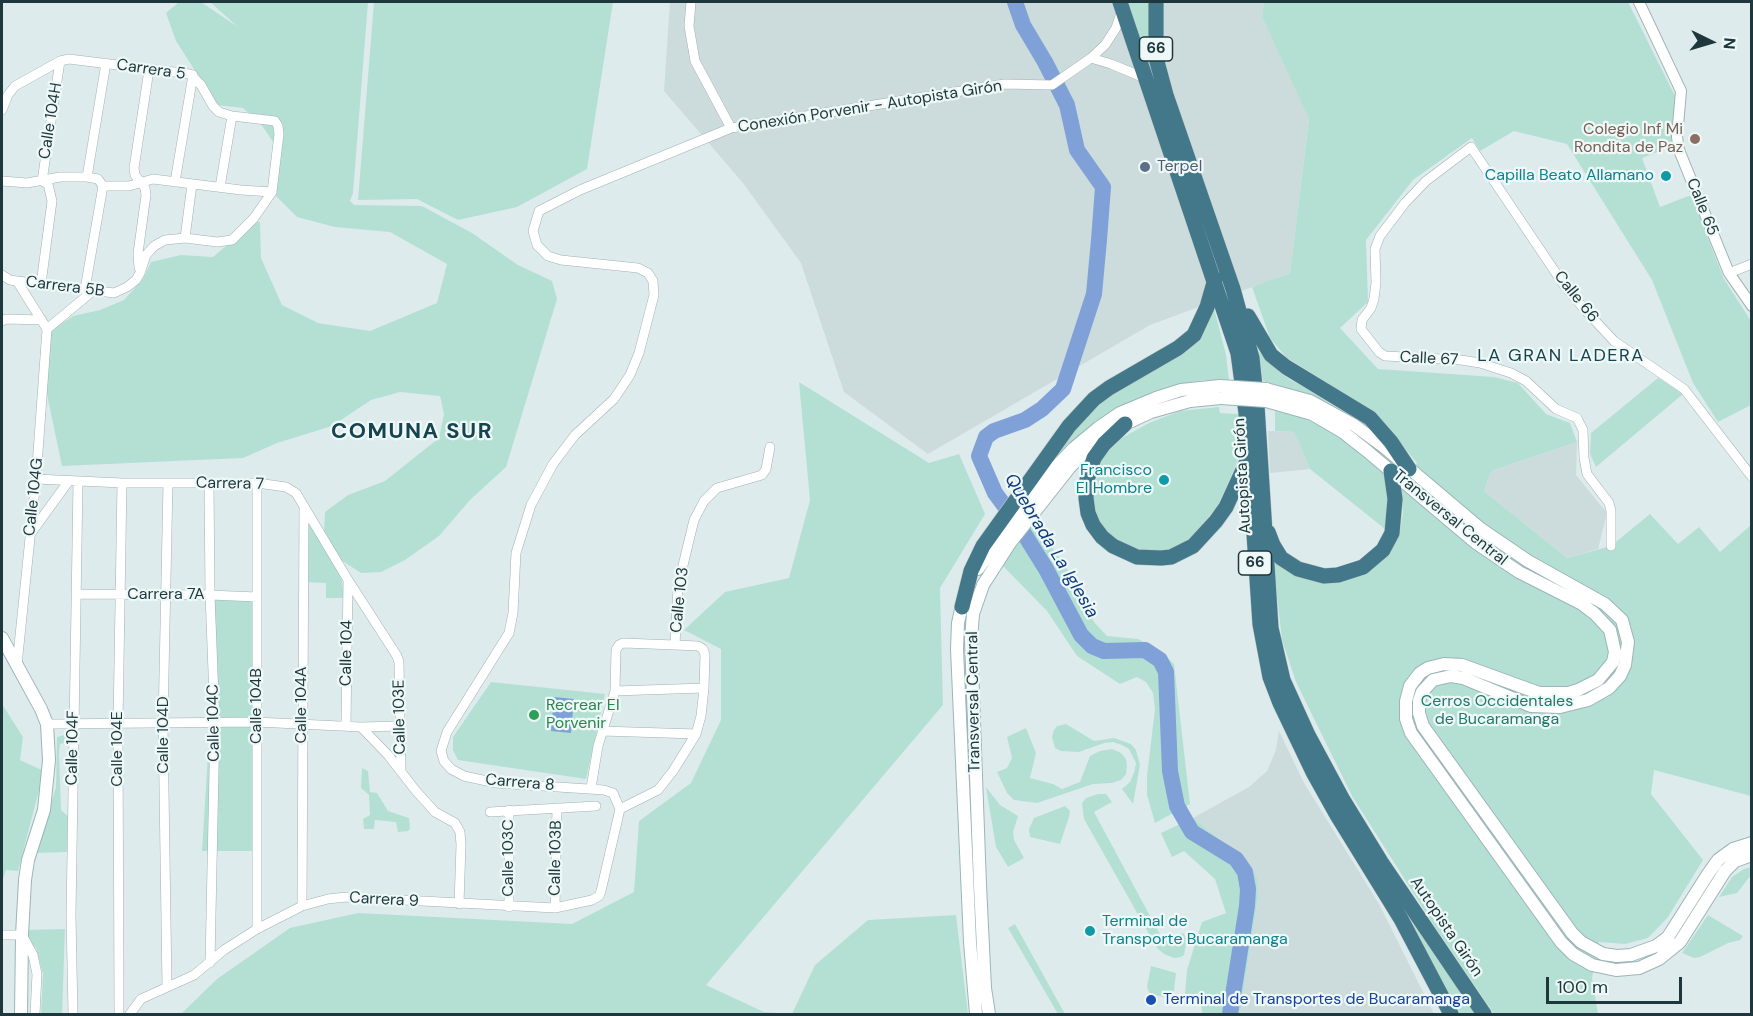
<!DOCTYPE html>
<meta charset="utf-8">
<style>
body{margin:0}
#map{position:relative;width:1753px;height:1016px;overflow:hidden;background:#deebec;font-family:"DM Sans",sans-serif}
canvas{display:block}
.frame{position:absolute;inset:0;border:3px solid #1d373d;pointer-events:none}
.north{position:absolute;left:1681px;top:12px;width:60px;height:60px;-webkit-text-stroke:4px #eef8f7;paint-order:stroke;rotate:95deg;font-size:16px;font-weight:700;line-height:24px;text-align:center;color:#1d373d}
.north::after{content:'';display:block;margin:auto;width:21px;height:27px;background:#1d373d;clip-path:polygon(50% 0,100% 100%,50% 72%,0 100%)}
.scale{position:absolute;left:1546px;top:977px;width:136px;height:27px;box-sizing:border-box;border:3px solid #1d373d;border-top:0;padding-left:8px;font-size:18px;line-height:21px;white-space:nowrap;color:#1d373d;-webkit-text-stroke:4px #eef8f7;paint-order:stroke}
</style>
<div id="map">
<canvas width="1753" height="1016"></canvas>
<div class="frame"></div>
<div class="north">N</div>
<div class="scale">100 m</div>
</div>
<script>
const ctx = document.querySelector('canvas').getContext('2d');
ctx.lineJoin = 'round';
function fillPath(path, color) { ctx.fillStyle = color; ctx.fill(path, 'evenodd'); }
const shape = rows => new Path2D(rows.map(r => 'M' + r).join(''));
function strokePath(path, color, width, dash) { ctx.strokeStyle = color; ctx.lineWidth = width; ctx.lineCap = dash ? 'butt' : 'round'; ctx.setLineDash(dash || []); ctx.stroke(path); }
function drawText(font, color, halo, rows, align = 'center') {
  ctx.font = font + ' "DM Sans",sans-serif'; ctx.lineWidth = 4.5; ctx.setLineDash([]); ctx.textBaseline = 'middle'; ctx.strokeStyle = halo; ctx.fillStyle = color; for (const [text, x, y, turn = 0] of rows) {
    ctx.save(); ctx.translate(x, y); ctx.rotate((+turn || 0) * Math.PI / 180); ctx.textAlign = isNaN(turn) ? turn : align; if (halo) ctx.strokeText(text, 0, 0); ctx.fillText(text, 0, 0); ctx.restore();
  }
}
fillPath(shape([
 [670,2,1264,2,1262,17,1309,118,1290,273,1150,325,928,454,844,392,801,263,743,183,664,91],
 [1268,431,1294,432,1310,469,1270,473],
 [1577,442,1576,475,1607,513,1598,549,1567,558,1484,491,1491,471],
 [1279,731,1304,783,1379,904,1434,1014,1240,1014,1258,898,1245,860,1193,818,1249,787,1267,771,1276,750]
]), '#ccdbdb');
fillPath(shape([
 [179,2,201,2,238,27,210,2,368,2,353,193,350,201,354,205,422,206,472,233,518,265,552,281,557,299,506,467,470,500,439,536,405,560,381,572,361,573,341,560,324,533,325,512,348,495,385,481,439,438,444,414,440,396,400,392,371,400,332,426,277,443,243,458,62,466,45,385,49,332,73,316,100,310,124,300,143,279,151,262,181,255,213,257,254,222,260,222,261,258,282,305,318,323,370,331,437,303,447,264,390,232,335,227,297,217,276,196,277,148,261,124,243,108,217,105,176,41,166,13],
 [374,2,613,2,587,169,517,207,458,220,417,199,358,200],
 [1129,2,1150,2,1169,122,1136,30],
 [1264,2,1628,2,1675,96,1673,146,1642,158,1660,207,1691,195,1724,279,1751,321,1751,405,1718,422,1693,383,1652,280,1567,144,1514,131,1480,151,1472,138,1413,180,1366,240,1368,302,1340,328,1378,369,1494,377,1518,383,1546,414,1570,423,1577,442,1491,471,1484,491,1567,558,1611,546,1650,514,1678,544,1699,527,1720,552,1751,525,1751,796,1654,770,1651,794,1703,860,1668,917,1648,938,1625,944,1599,942,1592,978,1598,1014,1494,1014,1433,924,1352,796,1296,682,1282,640,1273,560,1319,580,1390,552,1400,532,1403,512,1401,492,1417,463,1375,413,1286,357,1270,338,1252,287,1290,273,1309,119,1262,17],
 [1214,308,1226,355,1229,380,1204,380,1181,384,1155,392,1119,408,1078,437,1054,462,1023,502,1065,441,1106,396,1187,348],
 [1258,351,1275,368,1289,379,1348,410,1305,393,1263,381],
 [1658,378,1683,394,1596,467,1590,454,1591,433],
 [799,382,929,463,959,454,985,514,940,588,943,705,706,985,764,1012,792,1014,815,965,868,920,956,915,968,1014,181,1014,217,979,290,928,358,913,572,924,634,892,639,821,691,783,721,720,721,649,684,630,725,592,789,578,810,500],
 [1219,407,1220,413,1238,414,1239,445,1237,462,1230,479,1218,505,1206,520,1187,541,1170,551,1140,550,1123,544,1109,535,1101,524,1095,509,1093,492,1102,458,1120,439,1149,423,1180,411],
 [1275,411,1292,414,1306,419,1343,437,1384,473,1388,489,1389,518,1385,529,1310,469,1294,432,1275,431],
 [302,512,335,563,342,581,344,598,326,598,326,583,303,582],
 [1034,521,1072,576,1094,622,1107,636,1138,639,1161,651,1174,664,1190,804,1155,823,1147,795,1147,776,1155,709,1153,693,1146,682,1137,677,1120,684,1077,656,1047,611,1002,565],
 [210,595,257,598,256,851,202,851,210,722],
 [491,682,605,694,586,779,458,760,453,750,453,737],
 [2,704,23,737,20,760,44,771,18,871,6,870,2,882],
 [1066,724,1094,741,1114,738,1131,744,1136,750,1140,765,1133,804,1122,789,1130,782,1134,773,1136,763,1129,749,1122,745,1113,742,1104,743,1079,752,1061,751,1055,748,1052,737,1054,730,1057,726],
 [1026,728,1036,753,1030,778,1053,784,1062,789,1080,782,1090,756,1100,751,1112,749,1121,753,1126,759,1127,766,1126,774,1121,780,1112,783,1093,784,1037,803,1014,800,1007,793,997,772,1007,768,1012,758,1007,737],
 [68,734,68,742,60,744,59,752,61,810,68,816,67,852,37,853,56,787,57,737],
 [362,768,368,771,370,792,377,793,388,811,409,818,410,829,408,831,398,832,396,822,375,820,374,829,364,829,363,819,370,815,369,795,361,788],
 [986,787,1000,805,1018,816,1013,832,1014,840,1024,858,1008,867,996,847],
 [1098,794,1106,794,1112,802,1094,812,1164,942,1183,933,1187,939,1184,955,1181,957,1174,958,1164,954,1157,948,1084,819,1082,803,1086,798],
 [1065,806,1070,811,1069,817,1060,844,1030,837,1029,829,1034,818],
 [1193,818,1245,860,1257,878,1258,898,1240,1014,1202,1014,1201,997,1184,1005,1187,970,1202,922,1226,913,1215,879,1184,851,1172,857,1161,833],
 [1751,867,1751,875,1737,893,1719,897,1732,877,1744,869],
 [1404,908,1476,1014,1458,1014],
 [1708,915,1743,936,1740,940,1728,943,1700,957,1694,958,1682,953],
 [1015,924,1065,1014,1058,1014,1008,928],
 [65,929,62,1014,41,1014,43,974,36,948,31,945,24,930],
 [1151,966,1176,973,1173,999,1150,994,1147,987]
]), '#b4e0d4');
fillPath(shape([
 [554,697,574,699,571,733,551,731]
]), '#7fa1d8');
strokePath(shape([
 [1015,2,1023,25,1045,62,1067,105,1077,150,1103,187,1099,240,1094,294,1063,389,1042,409,1025,420,994,431,986,437,979,456,995,493,1018,524,1046,569,1081,635,1092,646,1104,651,1145,650,1160,660,1166,672,1170,771,1177,806,1192,832,1236,859,1245,872,1248,889,1247,906,1230,1014]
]), '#7fa1d8', 16);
const minor = shape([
 [691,2,689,26,695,61,731,128],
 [1091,58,1111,64,1147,79],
 [2,110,8,95,15,86,60,61,69,59,190,74,201,85,213,106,219,112,232,116,275,121,278,126,279,134,272,192,254,218,232,240,217,242,185,238,165,240,154,246,146,255,140,273,136,280,127,287,114,293,17,281,10,280,2,275],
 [87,177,106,63],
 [2,181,27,183,60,177,87,177,98,179,103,186,85,289],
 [175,182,193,75],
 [103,186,129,186,153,179,241,190,272,192],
 [220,187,232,116],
 [185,238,192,184],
 [139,268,138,253,146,195,145,188,135,175,134,168,149,70],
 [1729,273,1752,264],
 [41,284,52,201,48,184,42,181,60,61],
 [2,321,6,319,42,320],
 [47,329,94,290],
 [36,479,122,483,257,483,286,487,296,493,348,580,397,656,399,662,401,772],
 [209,483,210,595,215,723,210,963],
 [257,483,257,929],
 [31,533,68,482],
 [1611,546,1611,511,1609,503,1587,474,1584,458,1583,430,1577,418,1556,409,1526,381,1511,373,1480,363,1461,360,1385,356,1379,352,1361,329,1362,320,1371,308,1374,299,1376,283,1375,249,1380,236,1405,203,1426,181,1471,147,1564,285,1586,311,1614,341,1684,389,1752,477],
 [76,594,210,595,257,597],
 [675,645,678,586,694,520,704,501,717,488,762,475,766,469,770,447],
 [17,665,36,479,47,329,17,281],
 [615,691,704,688],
 [47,724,256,722,361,727,388,755,416,791,435,812,455,823,460,832,461,845,459,904],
 [346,725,348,580],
 [361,727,400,726],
 [602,731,696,734],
 [591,788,598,746,615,691,616,650,619,645,623,643,675,645,698,646,703,649,705,655,704,688,701,716,696,734,673,771,658,790,620,809],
 [620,809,613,793,604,790,496,783,464,776,451,769,444,761,441,751,447,732,509,633,513,613,516,553,531,505,553,464,575,435,614,399,630,375,639,353,654,295,653,281,648,273,638,268,561,260,548,256,537,245,533,231,539,211,580,190,731,128,1005,84,1052,85,1091,58,1105,45,1116,28,1122,10],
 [490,812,596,806],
 [302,906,304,507],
 [509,907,509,810],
 [555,908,557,808],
 [2,935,22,935,33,955,37,974,35,1014],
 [167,987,163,723,168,483],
 [73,1014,71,916,78,482],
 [119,1014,118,723,122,483],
 [130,1014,141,999,194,975,224,950,257,929,302,906,328,899,346,897,555,908,592,900,599,896,601,891,620,809]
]);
const tertiary = shape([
 [1639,2,1681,91,1677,137,1679,150,1729,273,1752,306]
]);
const secondary = shape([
 [1266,389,1310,401,1354,425,1384,447,1481,529,1528,561,1605,604,1622,620,1628,642,1625,665,1620,676,1609,688,1588,700,1560,707,1531,706,1463,678,1451,676,1433,680,1422,692,1419,701,1419,713,1423,726,1572,933,1581,942,1603,954,1617,956,1631,955,1656,946,1668,937,1675,926,1708,874,1718,860,1733,849,1752,843],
 [1266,401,1312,414,1343,432,1367,451,1476,543,1519,572,1582,604,1595,614,1610,630,1615,652,1613,662,1598,680,1578,690,1568,693,1539,693,1462,665,1444,664,1428,668,1420,673,1410,686,1406,701,1406,719,1411,733,1561,942,1573,954,1592,965,1616,970,1639,968,1659,959,1680,942,1725,871,1735,861,1752,855],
 [978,569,1053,470,1074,448,1098,428,1120,413,1156,398,1181,390,1220,386],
 [963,601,958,623,957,649,970,942,976,1014],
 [2,638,41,709,47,724,49,760,44,810,28,860,25,880,22,935,21,1014],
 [989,1014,985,988,980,885,971,639,973,614,983,585,1010,543,1070,467,1086,451,1125,424,1151,412,1190,401,1221,398]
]);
const trunk = shape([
 [1120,2,1238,353,1246,413,1260,624,1270,677,1280,703,1313,772,1337,815,1401,919,1451,1014],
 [1156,2,1156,58,1166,95,1233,289,1252,358,1257,406,1271,628,1283,680,1308,735,1343,800,1381,862,1484,1014],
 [1248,316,1271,355,1286,367,1370,418,1391,442,1409,469],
 [1125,424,1104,444,1094,458,1087,480,1086,498,1088,513,1093,525,1102,537,1113,546,1137,557,1161,558,1171,557,1193,546,1216,521,1226,507,1247,461],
 [1268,532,1273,545,1281,558,1298,569,1324,576,1338,575,1363,567,1383,550,1392,533,1395,499,1391,471],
 [962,607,971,571,983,546,1069,426,1094,399,1109,388,1178,348,1194,335,1207,307,1215,279]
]);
strokePath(minor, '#a0b1b4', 10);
strokePath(tertiary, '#a0b1b4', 12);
strokePath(secondary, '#9bb5b8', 14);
strokePath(trunk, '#c0c7c9', 16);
strokePath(minor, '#fff', 9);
strokePath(tertiary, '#fff', 10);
strokePath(secondary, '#fff', 12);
strokePath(trunk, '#427889', 15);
const secondaryBridge = shape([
 [1220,386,1266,389],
 [1221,398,1266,401]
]);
strokePath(secondaryBridge, '#9bb5b8', 14, []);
strokePath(secondaryBridge, '#fff', 12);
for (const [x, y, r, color] of [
 [1695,139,6,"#8d6e63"],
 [1145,167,6,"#5c6f8a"],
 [1666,176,6,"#0f9aa8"],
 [1164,480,6,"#0f9aa8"],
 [534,715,6,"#2e9e5b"],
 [1090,931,6,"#0f9aa8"],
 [1151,1000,6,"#1a4fb4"]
]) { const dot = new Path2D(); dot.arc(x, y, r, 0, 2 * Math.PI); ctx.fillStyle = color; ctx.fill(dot); strokePath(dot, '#eef8f7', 2); }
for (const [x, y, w] of [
 [1156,49,33],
 [1255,563,33]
]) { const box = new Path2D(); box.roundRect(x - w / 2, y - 12, w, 24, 4.5); ctx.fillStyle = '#eef8f7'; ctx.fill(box); strokePath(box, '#1d373d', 1.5); }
drawText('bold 15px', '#1d373d', null, [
 ["66",1156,49],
 ["66",1255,563]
]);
drawText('16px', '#1d373d', '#eef8f7', [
 ["Carrera 5",151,70,8],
 ["Conexión Porvenir - Autopista Girón",870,107,-9],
 ["Calle 104H",51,121,-81],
 ["Calle 65",1702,207,68],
 ["Carrera 5B",65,287,7],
 ["Calle 66",1576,297,51],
 ["Calle 67",1429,359,3],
 ["Autopista Girón",1243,476,-93],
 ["Carrera 7",230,484,1],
 ["Calle 104G",34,497,-84],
 ["Transversal Central",1450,518,39],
 ["Carrera 7A",166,595],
 ["Calle 103",680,600,-84],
 ["Calle 104",347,653,-89],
 ["Transversal Central",974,702,-91],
 ["Calle 104A",302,705,-90],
 ["Calle 104B",257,706,-90],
 ["Calle 103E",400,717,-91],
 ["Calle 104C",214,723,-91],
 ["Calle 104D",164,735,-90],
 ["Calle 104F",73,748,-89],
 ["Calle 104E",118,749,-90],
 ["Carrera 8",520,783,5],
 ["Calle 103C",509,858,-90],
 ["Calle 103B",556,858,-89],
 ["Carrera 9",384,900,3],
 ["Autopista Girón",1446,927,56]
]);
drawText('16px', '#785e54', '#eef8f7', [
 ["Colegio Inf Mi",1683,130],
 ["Rondita de Paz",1683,148]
], 'right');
drawText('16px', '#4e5e75', '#eef8f7', [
 ["Terpel",1157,167]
], 'left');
drawText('16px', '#0d838f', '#eef8f7', [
 ["Capilla Beato Allamano",1654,176],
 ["Francisco",1152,471],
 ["El Hombre",1152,489],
 ["Terminal de",1102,922,"left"],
 ["Transporte Bucaramanga",1102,940,"left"]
], 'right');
drawText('16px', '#23786b', '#eef8f7', [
 ["Cerros Occidentales",1497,702],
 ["de Bucaramanga",1497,720]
]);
drawText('16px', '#27864d', '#eef8f7', [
 ["Recrear El",546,706],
 ["Porvenir",546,724]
], 'left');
drawText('16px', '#164399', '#eef8f7', [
 ["Terminal de Transportes de Bucaramanga",1163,1000]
], 'left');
ctx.letterSpacing = '1.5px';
drawText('18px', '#174451', '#eef8f7', [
 ["LA GRAN LADERA",1561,356]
]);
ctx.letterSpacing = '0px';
drawText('italic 18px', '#113a7f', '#eef8f7', [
 ["Quebrada La Iglesia",1051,546,59]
]);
ctx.letterSpacing = '1.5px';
drawText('bold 22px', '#174451', '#eef8f7', [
 ["COMUNA SUR",412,432]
]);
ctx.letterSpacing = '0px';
</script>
